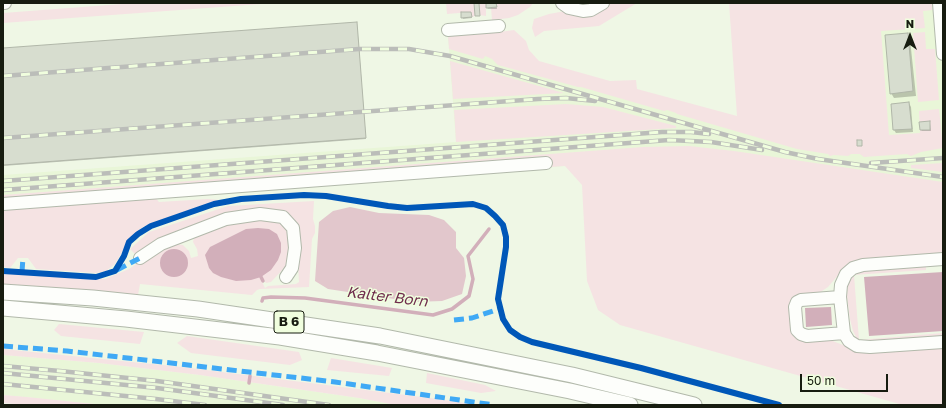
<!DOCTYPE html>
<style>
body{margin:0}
#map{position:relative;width:946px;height:408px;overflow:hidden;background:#eff7e5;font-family:"Golos Text",sans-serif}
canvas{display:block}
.frame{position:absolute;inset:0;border:4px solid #171c10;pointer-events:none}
.north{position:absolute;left:890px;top:16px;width:40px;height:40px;-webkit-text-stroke:3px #f0fede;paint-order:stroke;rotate:0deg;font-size:11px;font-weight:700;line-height:16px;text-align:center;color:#171c10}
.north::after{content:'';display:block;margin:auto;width:14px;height:18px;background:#171c10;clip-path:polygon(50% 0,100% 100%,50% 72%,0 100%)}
.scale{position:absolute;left:800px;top:374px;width:88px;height:18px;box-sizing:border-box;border:2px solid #171c10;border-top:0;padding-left:5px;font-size:12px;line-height:14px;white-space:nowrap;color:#171c10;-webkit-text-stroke:3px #f0fede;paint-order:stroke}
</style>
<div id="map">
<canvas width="946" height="408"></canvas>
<div class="frame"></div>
<div class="north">N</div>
<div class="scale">50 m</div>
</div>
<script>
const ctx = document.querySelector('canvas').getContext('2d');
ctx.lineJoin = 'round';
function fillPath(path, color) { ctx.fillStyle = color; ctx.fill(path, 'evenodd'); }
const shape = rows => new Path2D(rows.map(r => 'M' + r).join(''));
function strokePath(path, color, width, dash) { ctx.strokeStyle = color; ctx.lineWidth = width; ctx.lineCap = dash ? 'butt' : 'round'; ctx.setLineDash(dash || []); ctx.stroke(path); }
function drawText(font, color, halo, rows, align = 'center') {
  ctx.font = font + ' "Golos Text",sans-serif'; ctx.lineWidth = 3; ctx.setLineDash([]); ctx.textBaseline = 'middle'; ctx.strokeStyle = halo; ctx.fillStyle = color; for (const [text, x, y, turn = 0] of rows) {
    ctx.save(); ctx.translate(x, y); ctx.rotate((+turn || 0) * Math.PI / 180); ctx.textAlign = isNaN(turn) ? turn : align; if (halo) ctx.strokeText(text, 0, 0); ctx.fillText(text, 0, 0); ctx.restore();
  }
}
fillPath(shape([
 [877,3,943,3,943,196,686,157,3,208,3,175,456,142,448,36,502,56,800,142],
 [3,355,99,363,200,375,359,398,396,405,104,405,3,395]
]), '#e9f6d8');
fillPath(shape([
 [135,3,275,3,3,23,3,13],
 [446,3,476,3,474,3,475,16,472,17,471,12,447,14],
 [479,3,486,3,486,16,480,15],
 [496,3,533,3,530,7,518,15,509,18,492,20,491,8,497,7],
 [609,3,637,3,599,26,544,31,535,37,532,28,534,19,549,14],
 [729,3,931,3,933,5,932,10,923,11,925,28,881,31,889,135,920,133,919,111,939,109,943,148,921,152,911,156,907,154,864,157,860,154,851,154,848,156,834,155,830,156,828,154,797,149,677,114,676,113,667,110,664,111,581,87,578,87,498,65,492,59,485,56,483,59,449,49,448,36,500,32,514,30,526,41,529,50,539,61,610,81,636,80,637,89,737,116],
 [925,32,926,49,935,49,939,100,918,102,913,33],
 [450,61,564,93,453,99],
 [566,104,603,107,676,126,676,128,456,142,454,110],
 [689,146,734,151,943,182,943,256,853,263,846,266,828,287,819,293,801,294,796,296,793,299,794,335,798,340,808,341,830,340,856,350,943,346,943,405,903,405,620,325,598,310,587,281,582,185,565,166,154,196,159,202,208,199,219,200,149,224,140,229,131,237,115,264,106,271,96,273,36,269,28,258,18,258,10,268,3,267,3,206,531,159,3,201,3,195,643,147],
 [943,163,943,172,911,168,911,165],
 [314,201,313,219,315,226,315,233,312,239,309,287,260,289,257,290,252,295,140,284,138,295,3,284,3,273,105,279,129,269,164,245,169,243,183,245,189,251,191,258,198,256,197,249,193,242,194,238,201,233,227,222,261,217,282,220,290,229,291,248,286,266,271,282,266,283,264,280,262,282,265,288,268,286,296,284,299,282,296,227,284,214,260,212,225,216,159,241,137,256,130,249,149,232,228,206],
 [926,264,926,270,854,275,859,340,943,333,943,339,874,344,858,341,853,331,850,319,847,296,848,283,853,275,857,271],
 [59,324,144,332,140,344,61,336,54,330],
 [187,336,299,352,302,360,290,365,191,353,177,343],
 [3,349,182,367,446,400,477,405,396,405,359,398,200,375,99,363,3,355],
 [331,358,392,368,389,376,327,370],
 [427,373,485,385,496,391,481,393,426,383],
 [3,395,27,397,104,405,26,405,3,403]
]), '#f5e3e3');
fillPath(shape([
 [350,207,379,213,429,215,444,220,456,232,456,248,464,258,466,276,462,294,442,301,414,302,328,289,315,281,319,222,333,211]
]), '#e2c7cc');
fillPath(shape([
 [258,228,269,229,277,234,281,243,281,252,278,260,271,270,261,277,251,280,236,281,221,277,213,273,209,268,205,255,210,247,246,229],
 '160 263a14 14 0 1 1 28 0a14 14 0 1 1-28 0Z',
 [943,272,943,331,869,336,864,277],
 [831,307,832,325,806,327,805,308]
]), '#d2afba');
fillPath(shape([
 [496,3,497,9,488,9,487,8],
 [471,13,472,18,463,19,462,17],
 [357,23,366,139,3,166,3,49],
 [907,34,910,39,916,96,894,98,891,93],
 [909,103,911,107,913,132,896,133,894,130],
 [930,123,931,131,922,131,921,130]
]), '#0003');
strokePath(shape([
 [261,277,263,281],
 [262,301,263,298,271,297,305,298,433,315,452,309,469,296,473,279,468,256,489,229],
 [249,383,250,376]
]), '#d2afba', 3.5);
const building = shape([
 [474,3,479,3,480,16,475,16,474,3],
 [486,3,496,3,497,7,486,8,486,3],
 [461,12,471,12,472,17,461,18,461,12],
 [357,22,366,138,3,165,3,48,357,22],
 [908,33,913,91,890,94,885,35,908,33],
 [909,102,912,129,893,130,891,104,909,102],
 [930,121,930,130,920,130,919,122,930,121],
 [857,140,862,140,862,146,857,146,857,140]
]);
fillPath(building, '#d7ddcf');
strokePath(building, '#b1b7a9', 1);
const minor = shape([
 [3,3,5,3],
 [562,3,569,8,583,11,591,10,603,3],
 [939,3,943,54],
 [448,30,499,26],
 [3,204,546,163],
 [140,258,161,244,226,219,260,214,283,217,293,228,295,248,292,268,286,277],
 [943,259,863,265,853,268,846,274,841,285,840,297,844,333,849,341,857,346,870,347,943,342],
 [840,297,801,300,797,302,795,307,797,330,801,334,807,336,844,333]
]);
const major = shape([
 [3,292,93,298,198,309,380,336,572,375,694,405],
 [3,308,126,319,280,337,377,353,570,391,630,405]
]);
strokePath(minor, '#b2b9ab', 14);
strokePath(major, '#b2b9ab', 17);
strokePath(minor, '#fdfefb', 12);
strokePath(major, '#fdfefb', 15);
const rail = shape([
 [3,76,359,49,409,49,450,56,785,152,818,159,943,177],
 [3,138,538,99,566,98,595,101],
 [871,163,943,158],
 [3,181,662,132,691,132,709,134],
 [3,190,669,140,711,142,762,150],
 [3,366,60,371,157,381,329,405],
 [3,373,157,388,283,405],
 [3,384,156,399,205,405]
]);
strokePath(rail, '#bbbdb9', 4.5);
strokePath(rail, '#f0fede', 3, [9]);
strokePath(shape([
 [117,270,140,258],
 [22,272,23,257],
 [454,320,472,318,499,309],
 [3,346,67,351,335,382,494,405]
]), '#3fa9f5', 5, [10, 5]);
strokePath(shape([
 [3,271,96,277,115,271,124,256,129,242,138,234,151,226,214,204,241,199,304,195,326,196,388,206,407,208,473,204,486,208,495,216,503,225,506,237,506,247,498,299,503,319,510,330,520,337,532,342,641,368,779,405]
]), '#0057b8', 6);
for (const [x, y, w] of [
 [289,322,30]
]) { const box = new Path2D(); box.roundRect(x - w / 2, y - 11, w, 22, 3); ctx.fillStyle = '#f0fede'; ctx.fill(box); strokePath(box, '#171c10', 1); }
drawText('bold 13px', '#171c10', null, [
 ["B 6",289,322]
]);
drawText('italic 15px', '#6f2d4d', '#f0fede', [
 ["Kalter Born",387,297,7]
]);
</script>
